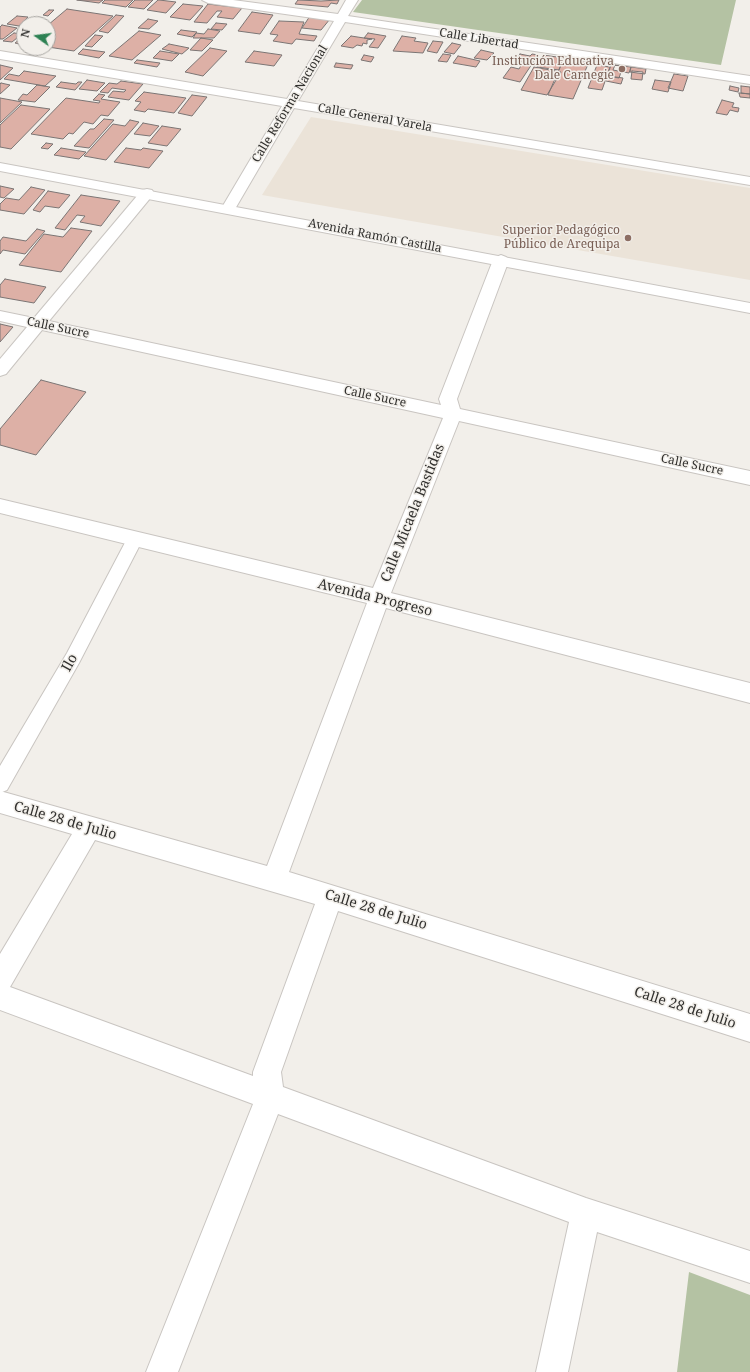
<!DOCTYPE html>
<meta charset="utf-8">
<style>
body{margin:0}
#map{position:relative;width:750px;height:1372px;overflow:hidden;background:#f2efea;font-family:"Noto Serif",serif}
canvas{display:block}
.north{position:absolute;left:16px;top:16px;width:40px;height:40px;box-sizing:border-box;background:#f2efea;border:1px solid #a5a39f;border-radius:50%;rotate:284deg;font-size:11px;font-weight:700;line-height:16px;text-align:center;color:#31302e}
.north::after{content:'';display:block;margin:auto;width:14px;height:18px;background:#2d8153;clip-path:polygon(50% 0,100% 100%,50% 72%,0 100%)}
</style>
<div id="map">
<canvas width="750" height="1372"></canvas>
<div class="north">N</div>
</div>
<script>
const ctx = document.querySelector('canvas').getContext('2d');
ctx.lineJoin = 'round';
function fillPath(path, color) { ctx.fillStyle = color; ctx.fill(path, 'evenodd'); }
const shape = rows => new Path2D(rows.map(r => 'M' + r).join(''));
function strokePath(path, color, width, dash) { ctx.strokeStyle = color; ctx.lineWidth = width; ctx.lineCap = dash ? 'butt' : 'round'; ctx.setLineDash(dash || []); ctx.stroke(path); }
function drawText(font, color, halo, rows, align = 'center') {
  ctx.font = font + ' "Noto Serif",serif'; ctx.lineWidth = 3; ctx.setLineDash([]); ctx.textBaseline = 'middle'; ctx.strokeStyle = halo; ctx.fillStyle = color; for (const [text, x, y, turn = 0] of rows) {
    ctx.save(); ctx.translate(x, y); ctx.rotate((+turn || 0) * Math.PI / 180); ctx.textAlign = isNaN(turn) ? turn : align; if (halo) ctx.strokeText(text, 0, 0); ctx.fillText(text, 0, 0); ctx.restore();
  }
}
fillPath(shape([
 [311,117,750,188,750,280,262,195]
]), '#ebe3d8');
fillPath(shape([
 [362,0,736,0,721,65,353,12],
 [689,1272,750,1295,750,1372,677,1372]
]), '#b4c2a3');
const building = shape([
 [77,0,103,0,99,3,77,0],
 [105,0,133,0,126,7,102,3,105,0],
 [135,0,153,0,144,9,128,7,135,0],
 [158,0,159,0,176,2,166,13,147,10,158,0],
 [298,0,321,1,339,0,337,4,331,3,328,7,295,4,298,0],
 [183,4,203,6,190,20,170,17,183,4],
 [208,4,233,7,242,8,233,19,217,17,222,11,217,11,207,23,194,22,208,4],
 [67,9,113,16,74,51,48,47,48,38,52,35,48,34,48,25,67,9],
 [49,10,54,10,48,16,43,15,49,10],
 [252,12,273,15,260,34,238,31,252,12],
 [116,15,124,16,108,33,99,31,116,15],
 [17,16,28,17,19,26,7,24,17,16],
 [310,16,330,19,321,30,302,28,310,16],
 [148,19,158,21,149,29,138,28,148,19],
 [279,21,304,22,299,34,317,36,314,41,296,39,292,44,273,41,278,35,270,34,279,21],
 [216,23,227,24,222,30,211,29,216,23],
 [2,25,17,28,3,39,0,39,0,27,2,25],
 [208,29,220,31,214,38,193,38,196,33,204,34,208,29],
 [181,30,197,32,192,37,177,34,181,30],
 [139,31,161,35,132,60,109,56,139,31],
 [14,33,22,34,12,42,3,41,14,33],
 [368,33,386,36,378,48,369,47,375,39,364,38,368,33],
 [95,35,103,36,92,47,85,46,95,35],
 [24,36,24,45,15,43,24,36],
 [351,36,364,38,372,39,367,40,367,44,363,43,362,46,357,45,353,48,341,46,351,36],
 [402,36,416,38,414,41,428,43,423,53,393,51,402,36],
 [201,38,213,40,202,51,190,50,201,38],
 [433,41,443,42,437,53,427,51,433,41],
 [452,43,461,45,454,54,444,52,452,43],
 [169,44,189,48,182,54,162,49,169,44],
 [210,48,227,51,203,76,185,72,210,48],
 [83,49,105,52,99,58,78,54,83,49],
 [481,50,494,53,487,60,474,58,481,50],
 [160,51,179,54,172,61,153,58,160,51],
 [254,51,282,55,274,66,245,62,254,51],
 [443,54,451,55,447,62,438,61,443,54],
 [520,54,530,56,532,54,538,55,520,82,503,78,511,67,519,69,523,62,516,61,520,54],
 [364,55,374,57,371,62,361,60,364,55],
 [543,55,564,58,559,70,537,67,543,55],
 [458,56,480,61,476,67,453,63,458,56],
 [564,58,589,62,573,99,548,95,564,58],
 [137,60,160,63,157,67,134,63,137,60],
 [336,63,353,65,351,69,334,67,336,63],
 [0,65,13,68,0,80,0,65],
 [597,65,610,67,602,90,588,88,597,65],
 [611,65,623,66,619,78,607,76,611,65],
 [615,65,631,67,629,73,613,70,615,65],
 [534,67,561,72,547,95,521,90,534,67],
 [631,67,646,69,645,74,630,72,631,67],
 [24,71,56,76,45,86,4,79,9,74,19,76,24,71],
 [632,71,643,72,642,80,631,79,632,71],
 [674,74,688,76,683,91,668,88,674,74],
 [608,76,623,78,621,84,606,81,608,76],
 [87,80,105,83,97,91,79,89,87,80],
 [655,80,671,82,668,92,652,89,655,80],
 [121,81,143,84,129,100,108,97,113,91,124,92,126,90,112,88,108,93,100,92,109,83,117,84,121,81],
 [61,82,76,84,78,82,82,82,75,90,56,87,61,82],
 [1,83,10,85,0,94,0,84,1,83],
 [37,85,50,87,35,102,18,100,23,94,27,95,37,85],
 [730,86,739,88,738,92,729,90,730,86],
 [741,86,750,87,750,94,741,93,741,86],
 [144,92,186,98,174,113,148,109,145,112,134,110,141,102,135,101,144,92],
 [739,93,750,94,750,98,740,97,739,93],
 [99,94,105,95,101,99,120,102,108,116,101,115,93,124,84,122,73,134,69,133,63,139,31,134,66,98,99,103,100,101,93,100,99,94],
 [192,95,207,97,192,116,178,113,192,95],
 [0,98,22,102,0,123,0,98],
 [722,100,734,103,732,107,739,108,738,112,730,110,727,115,716,113,722,100],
 [21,105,50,109,11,149,0,147,0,125,21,105],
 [104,119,114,120,89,148,74,146,90,129,94,129,104,119],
 [130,120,139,122,106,160,84,156,113,124,125,126,130,120],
 [143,123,159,126,150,136,134,134,143,123],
 [162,126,181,129,167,146,148,143,162,126],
 [46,143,53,144,48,149,41,148,46,143],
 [61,148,86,152,79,159,54,155,61,148],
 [126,148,141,150,143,148,163,151,149,168,114,162,126,148],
 [0,186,14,189,4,198,0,197,0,186],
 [31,187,45,190,24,214,0,210,0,204,6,198,19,200,31,187],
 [48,191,70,195,59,208,45,206,40,212,33,210,48,191],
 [81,195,120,201,101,226,80,222,85,216,77,215,65,230,55,228,81,195],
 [71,228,92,231,61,272,19,265,44,234,63,237,71,228],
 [37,229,45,231,25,254,3,250,0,254,0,241,3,237,26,241,37,229],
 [5,279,46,287,34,303,0,297,0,285,5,279],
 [0,324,13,327,0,342,0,324],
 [41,380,86,392,36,455,0,445,0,429,41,380]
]);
fillPath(building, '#ddb0a6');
strokePath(building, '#7b7574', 1);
const service = shape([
 [135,533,141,535,143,539,79,663,7,790,0,793,0,766,67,653,129,535,135,533]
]);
const minor = shape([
 [202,0,233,0,338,14,346,0,358,0,348,16,750,76,750,84,345,22,298,101,750,177,750,185,294,108,235,209,233,212,228,213,223,212,221,209,282,106,0,59,0,51,287,99,334,21,208,3,202,0],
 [147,189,152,190,154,193,152,196,49,321,441,405,439,399,493,260,496,257,501,255,506,257,509,260,457,399,460,409,750,471,750,485,459,421,391,593,750,683,750,703,386,608,289,872,750,1014,750,1042,338,911,281,1072,283,1087,586,1198,750,1251,750,1283,597,1232,568,1372,536,1372,569,1222,278,1114,178,1372,146,1372,253,1104,0,1010,0,954,72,834,0,813,0,791,267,866,367,603,0,513,0,499,373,588,443,418,42,330,6,374,0,376,0,359,27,327,0,321,0,311,34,318,142,190,147,189],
 [95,840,315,904,253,1072,253,1076,10,987,95,840]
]);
const secondary = shape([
 [0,163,750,303,750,313,0,171,0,163]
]);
strokePath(service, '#c9c5c1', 2);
strokePath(minor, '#c9c5c1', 2);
strokePath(secondary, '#c9c5c1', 2);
fillPath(service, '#fff');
fillPath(minor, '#fff');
fillPath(secondary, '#fff');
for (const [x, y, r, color] of [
 [622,69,4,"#8d6e63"],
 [628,238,4,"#8d6e63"]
]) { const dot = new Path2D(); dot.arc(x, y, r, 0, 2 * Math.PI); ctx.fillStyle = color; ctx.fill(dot); strokePath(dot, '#f2efea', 1.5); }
drawText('12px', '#31302e', '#f2efea', [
 ["Calle Libertad",479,39,9],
 ["Calle Reforma Nacional",290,104,-59],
 ["Calle General Varela",375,118,10],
 ["Avenida Ramón Castilla",375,236,11],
 ["Calle Sucre",58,328,12],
 ["Calle Sucre",375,397,12],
 ["Calle Sucre",692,465,12]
]);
drawText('12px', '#785e54', '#f2efea', [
 ["Institución Educativa",614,62],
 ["Dale Carnegie",614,76],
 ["Superior Pedagógico",620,231],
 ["Público de Arequipa",620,245]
], 'right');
drawText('14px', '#31302e', '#f2efea', [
 ["Calle Micaela Bastidas",413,513,-68],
 ["Avenida Progreso",375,598,14],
 ["Ilo",70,663,-61],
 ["Calle 28 de Julio",65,821,16],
 ["Calle 28 de Julio",376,910,17],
 ["Calle 28 de Julio",685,1008,18]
]);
</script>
